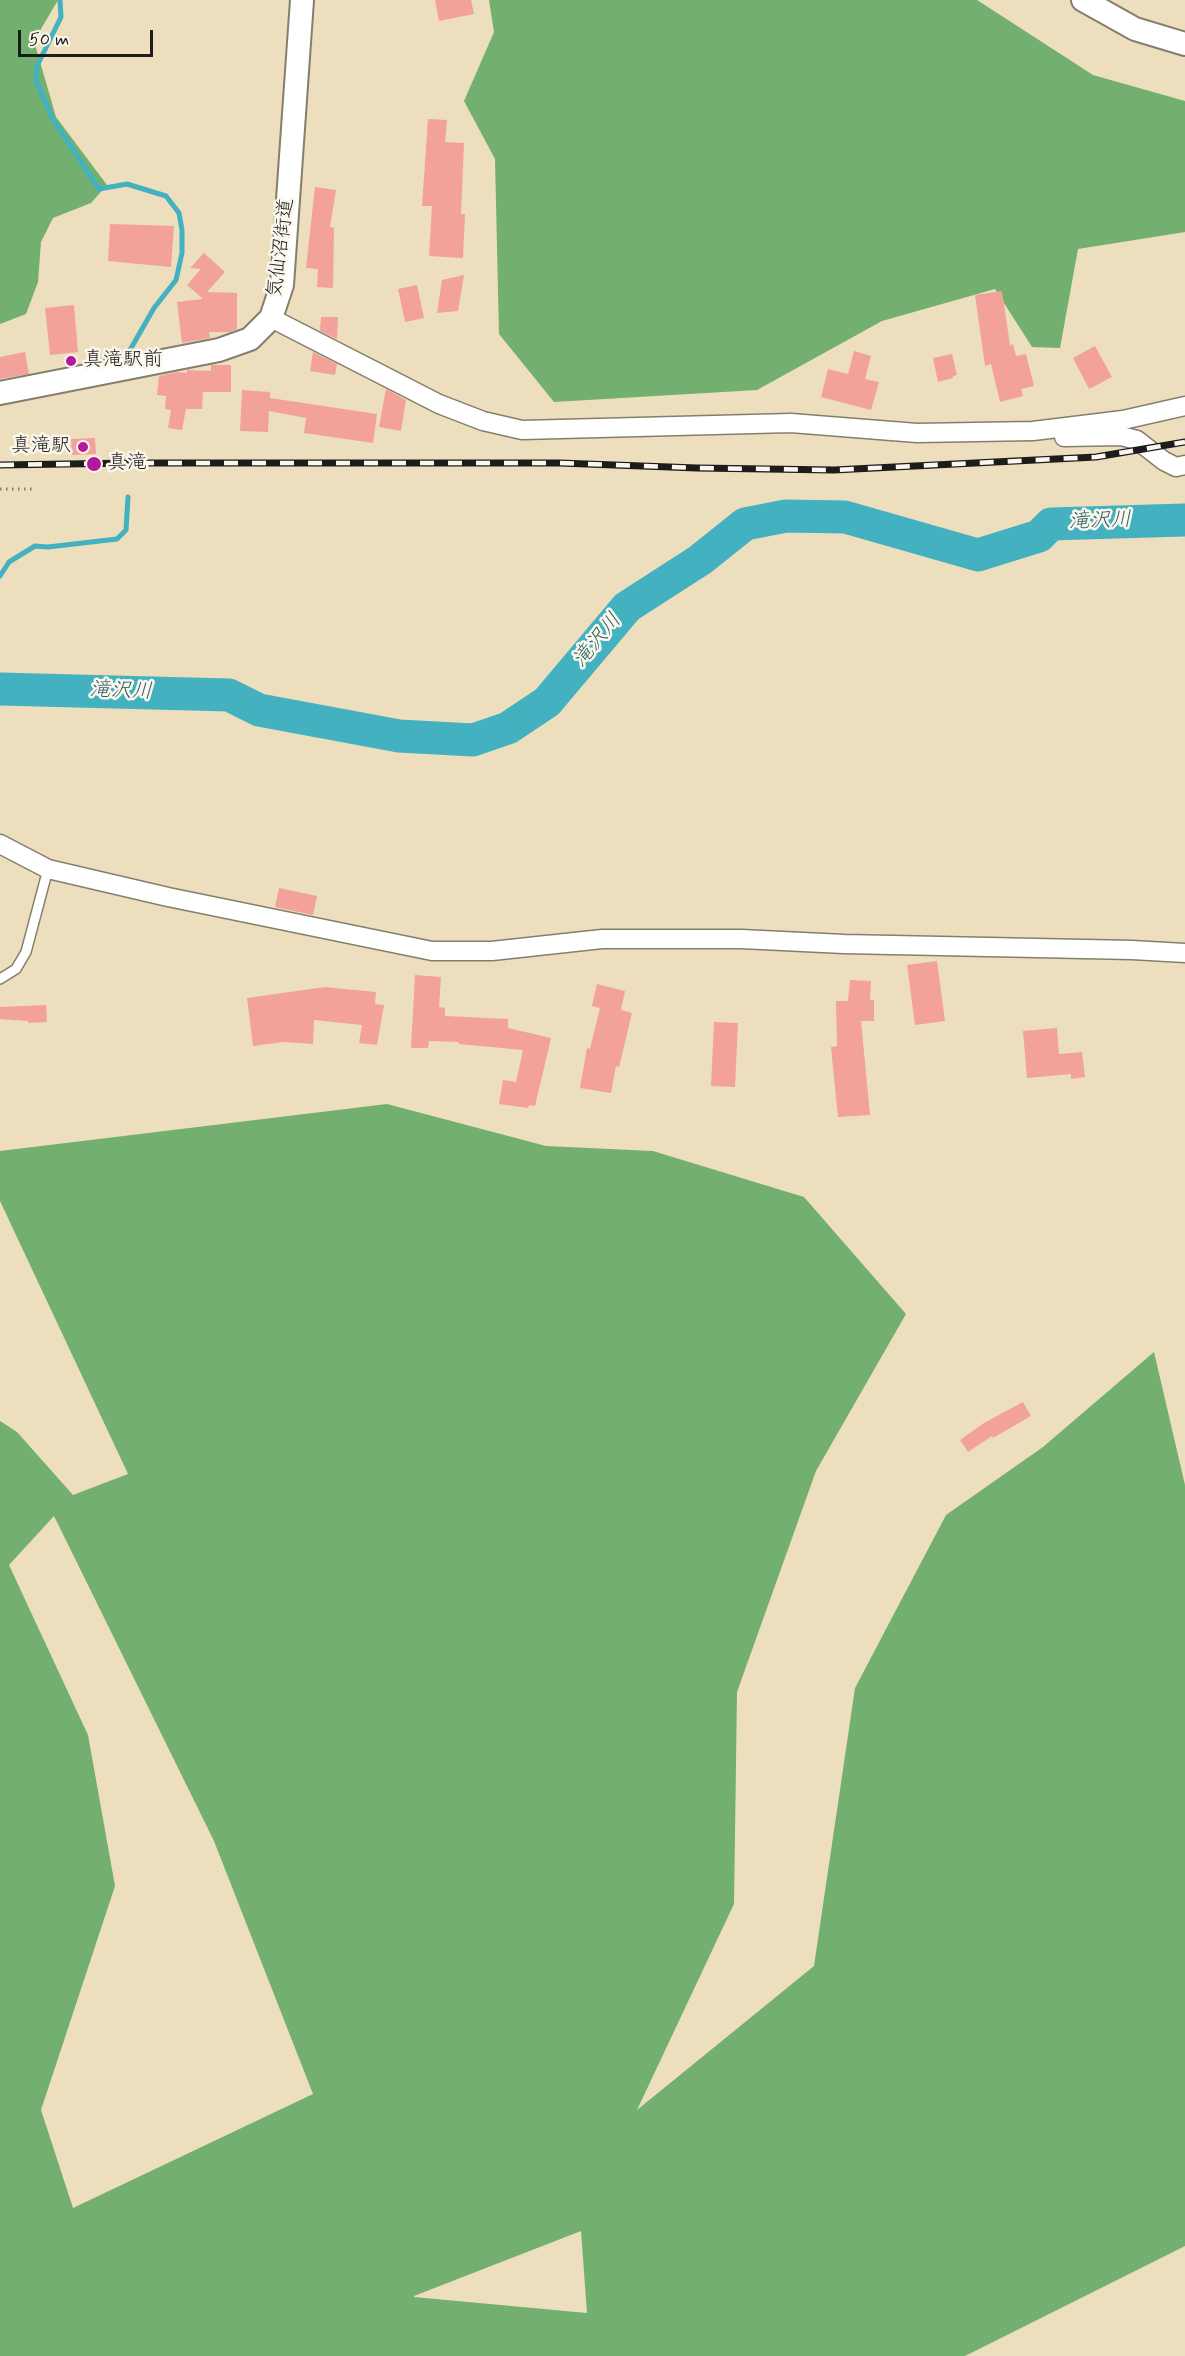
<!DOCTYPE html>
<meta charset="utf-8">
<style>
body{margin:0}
#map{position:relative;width:1185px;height:2356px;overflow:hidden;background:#eddfbd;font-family:Mynerve,sans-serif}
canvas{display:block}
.scale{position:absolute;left:18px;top:30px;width:135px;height:27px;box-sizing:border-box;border:3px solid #1c1c1c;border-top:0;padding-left:8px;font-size:18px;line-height:21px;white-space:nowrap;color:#1c1c1c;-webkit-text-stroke:4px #fbf7ec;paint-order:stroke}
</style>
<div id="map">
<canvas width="1185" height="2356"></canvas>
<div class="scale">50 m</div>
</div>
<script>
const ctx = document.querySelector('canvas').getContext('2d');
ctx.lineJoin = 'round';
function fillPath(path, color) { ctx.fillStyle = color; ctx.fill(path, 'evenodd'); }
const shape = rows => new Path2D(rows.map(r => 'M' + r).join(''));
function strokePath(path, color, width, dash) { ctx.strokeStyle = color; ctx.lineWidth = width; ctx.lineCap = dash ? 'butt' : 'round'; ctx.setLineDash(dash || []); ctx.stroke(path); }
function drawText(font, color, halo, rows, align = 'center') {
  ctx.font = font + ' Mynerve,"Klee One",sans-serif'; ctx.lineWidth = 5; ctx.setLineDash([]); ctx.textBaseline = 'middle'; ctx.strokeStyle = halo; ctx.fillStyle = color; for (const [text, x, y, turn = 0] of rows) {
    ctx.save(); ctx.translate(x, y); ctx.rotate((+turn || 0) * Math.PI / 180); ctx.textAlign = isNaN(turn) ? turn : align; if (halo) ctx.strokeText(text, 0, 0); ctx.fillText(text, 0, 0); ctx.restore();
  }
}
fillPath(shape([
 [0,0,58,0,34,41,56,117,107,185,91,203,53,218,41,242,38,282,26,314,0,324],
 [489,0,977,0,1093,75,1185,101,1185,232,1078,249,1060,348,1032,347,995,289,882,321,757,390,554,402,499,334,495,159,464,101,494,32],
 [387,1104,546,1146,653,1151,804,1197,906,1314,816,1471,737,1692,734,1904,637,2110,814,1966,855,1688,946,1515,1043,1447,1154,1352,1185,1485,1185,2246,965,2356,0,2356,0,1421,17,1432,73,1495,128,1474,0,1201,0,1151],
 [54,1516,214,1841,313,2094,73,2208,41,2110,115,1886,88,1735,9,1565],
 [581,2231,587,2313,414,2297,414,2296]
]), '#73af6e');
strokePath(shape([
 [60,0,61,17,37,66,36,80,52,118,99,189,127,184,166,196,179,213,182,230,182,253,176,280,154,308,126,357],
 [0,576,9,562,35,546,48,547,117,539,126,530,128,497],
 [0,682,10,689]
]), '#43b1c0', 5);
strokePath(shape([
 [0,689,229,695,259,710,399,736,473,740,508,728,547,702,627,607,700,560,745,524,786,516,845,517,978,555,1039,536,1051,524,1185,520]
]), '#43b1c0', 33);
fillPath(shape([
 [435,0,471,0,474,14,439,21],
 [428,119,447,120,445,142,464,143,461,214,465,214,463,258,429,256,432,206,422,206],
 [315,187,336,190,330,227,334,228,333,288,317,287,318,269,306,268],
 [110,224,174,226,171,267,108,261],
 [204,253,225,272,207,292,237,293,237,329,230,332,209,332,210,338,182,343,177,302,203,299,187,285,201,269,190,268],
 [464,275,458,311,437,313,442,280],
 [417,285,424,318,405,322,398,289],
 [1002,291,1010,345,1013,344,1016,356,1026,354,1034,386,1021,389,1023,396,1000,402,991,364,985,366,975,295],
 [74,305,78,352,50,355,45,308],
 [321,317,338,317,337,339,320,331],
 [1095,346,1112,377,1089,389,1073,358],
 [854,351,871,356,865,379,879,382,871,410,821,397,828,369,848,374],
 [25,352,29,374,0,379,0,357],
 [313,352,337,364,335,375,310,371],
 [952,354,957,375,953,376,953,378,938,382,933,358],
 [211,365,231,365,231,392,203,392,202,409,186,409,182,430,168,428,171,410,165,409,166,396,157,395,159,376,177,372,187,373,187,370,211,371],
 [386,389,406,400,401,431,379,427],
 [242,390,270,392,270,398,377,414,373,443,304,433,306,418,269,411,268,432,240,431],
 [95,438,96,454,72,455,71,439],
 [279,888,317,896,313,915,275,907],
 [937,961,945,1021,915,1025,907,965],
 [415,975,441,977,439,1007,445,1008,445,1016,508,1019,508,1028,551,1038,535,1106,529,1105,528,1108,499,1104,503,1080,516,1082,523,1050,459,1044,459,1042,429,1041,428,1048,411,1048],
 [850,980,871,981,870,1000,874,1000,874,1021,861,1021,870,1115,838,1117,831,1047,837,1046,836,1001,848,1001],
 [597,984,625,991,621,1010,632,1013,619,1067,616,1066,611,1093,580,1088,587,1048,590,1049,600,1008,592,1006],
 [325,987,376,992,375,1004,384,1005,377,1045,359,1043,362,1025,314,1020,313,1044,284,1042,253,1046,247,998],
 [46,1005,47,1022,28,1023,28,1021,0,1019,0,1007],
 [714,1022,738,1023,735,1087,711,1086],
 [1057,1028,1059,1054,1082,1052,1085,1077,1071,1079,1071,1074,1027,1078,1023,1031],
 [1023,1402,1031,1416,993,1438,992,1436,968,1452,960,1440,984,1423]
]), '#f2a19b');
const service = shape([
 [0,979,16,969,26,952,48,869]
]);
const minor = shape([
 [271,318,439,404,483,421,522,430,791,423,917,433,1033,431,1123,420,1185,406],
 [1064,437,1121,436,1137,440,1164,461,1176,467,1185,465],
 [0,844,48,869,168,897,432,951,492,951,602,939,741,939,844,944,1132,950,1185,953]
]);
const tertiary = shape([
 [1083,0,1135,29,1185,44],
 [0,393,219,350,250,339,271,318,282,285,302,0]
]);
strokePath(service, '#847e6c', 12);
strokePath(minor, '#847e6c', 21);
strokePath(tertiary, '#847e6c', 26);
strokePath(shape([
 [0,489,36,489]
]), '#847e6c', 3, [1.5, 4.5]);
strokePath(service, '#fff', 9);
strokePath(minor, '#fff', 18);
strokePath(tertiary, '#fff', 22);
const rail = shape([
 [0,465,133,463,559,463,697,468,834,470,1096,457,1185,442]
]);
strokePath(rail, '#1c1c1c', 7);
strokePath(rail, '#fbf7ec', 4.5, [14]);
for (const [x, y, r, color] of [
 [71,361,6,"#b5179e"],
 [83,447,6,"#b5179e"],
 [94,464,8,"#b5179e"]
]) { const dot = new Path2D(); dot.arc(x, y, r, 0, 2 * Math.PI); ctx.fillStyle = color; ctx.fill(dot); strokePath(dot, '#fbf7ec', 2); }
drawText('20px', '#1c1c1c', '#fbf7ec', [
 ["気仙沼街道",282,248,-83]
]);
drawText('20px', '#1c1c1c', '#fbf7ec', [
 ["真滝駅前",83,361],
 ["真滝駅",71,447,"right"],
 ["真滝",107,464]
], 'left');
drawText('italic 21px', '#2e5f66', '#fbf7ec', [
 ["滝沢川",1100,522,-2],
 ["滝沢川",598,641,-50],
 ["滝沢川",121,692,2]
]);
</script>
